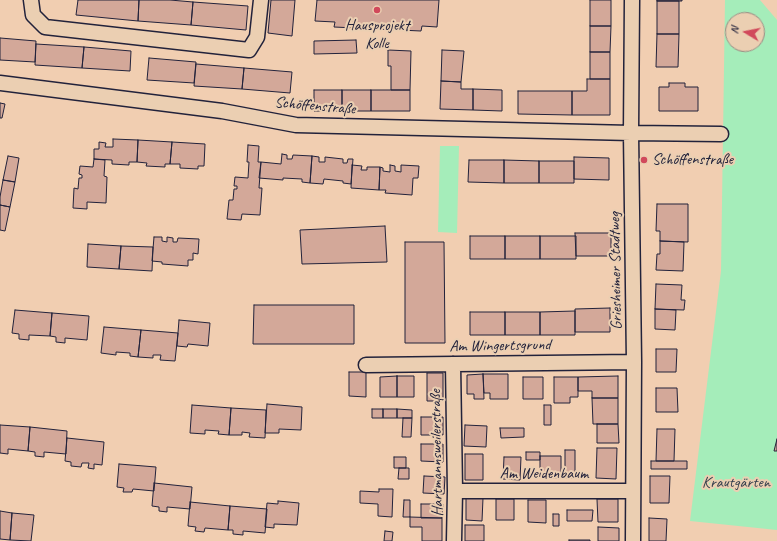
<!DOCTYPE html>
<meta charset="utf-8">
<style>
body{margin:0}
#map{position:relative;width:777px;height:541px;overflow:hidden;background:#f1ceb1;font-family:Caveat,sans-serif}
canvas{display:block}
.north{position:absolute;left:725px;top:12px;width:40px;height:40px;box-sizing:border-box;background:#ebcfb2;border:1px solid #9b8a82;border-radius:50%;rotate:280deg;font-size:11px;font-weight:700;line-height:16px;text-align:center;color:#22223b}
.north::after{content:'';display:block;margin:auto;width:14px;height:18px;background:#d1495b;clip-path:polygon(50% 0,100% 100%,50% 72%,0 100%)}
</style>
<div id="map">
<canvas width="777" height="541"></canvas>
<div class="north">N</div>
</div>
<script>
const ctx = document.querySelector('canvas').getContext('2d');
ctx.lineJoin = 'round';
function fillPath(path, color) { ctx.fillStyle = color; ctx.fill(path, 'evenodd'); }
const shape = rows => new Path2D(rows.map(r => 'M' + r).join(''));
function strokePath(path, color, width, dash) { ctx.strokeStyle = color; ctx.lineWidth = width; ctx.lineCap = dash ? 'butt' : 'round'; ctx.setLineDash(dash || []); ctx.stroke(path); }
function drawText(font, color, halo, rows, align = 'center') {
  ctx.font = font + ' Caveat,sans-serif'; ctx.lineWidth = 4; ctx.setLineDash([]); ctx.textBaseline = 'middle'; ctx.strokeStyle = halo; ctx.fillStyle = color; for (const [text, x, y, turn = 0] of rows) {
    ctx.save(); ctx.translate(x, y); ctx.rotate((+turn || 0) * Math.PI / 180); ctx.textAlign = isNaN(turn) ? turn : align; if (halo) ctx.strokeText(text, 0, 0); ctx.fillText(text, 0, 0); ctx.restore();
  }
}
fillPath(shape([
 [725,0,760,0,777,20,777,530,690,521,721,271],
 [733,20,757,20,757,44,733,44],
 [440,146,459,146,457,233,438,232]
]), '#a5edba');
const building = shape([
 [78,0,139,0,138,21,76,15,78,0],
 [139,0,170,0,193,2,191,25,138,21,139,0],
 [271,0,295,0,292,36,268,33,271,0],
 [317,0,439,0,437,27,422,26,421,31,334,27,335,22,315,21,317,0],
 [590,0,611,0,611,26,590,26,590,0],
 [657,0,682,0,682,1,657,1,657,0],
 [657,1,679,1,679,34,657,34,657,1],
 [193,2,248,6,246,30,191,25,193,2],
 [590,26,611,26,610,52,590,52,590,26],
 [657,34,679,34,678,67,656,67,657,34],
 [0,38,36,41,35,62,0,60,0,38],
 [356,40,357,53,314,54,314,41,356,40],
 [36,44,84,47,82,68,35,65,36,44],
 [84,47,131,51,130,71,82,68,84,47],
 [388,50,411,51,410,90,391,90,391,66,388,66,388,50],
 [442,50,464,51,461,82,441,81,442,50],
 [590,52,610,52,610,79,590,79,590,52],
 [149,58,196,62,194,83,147,80,149,58],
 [196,64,244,68,242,89,194,86,196,64],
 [244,68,292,72,290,93,242,89,244,68],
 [587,79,610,79,610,115,572,115,572,91,587,91,587,79],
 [441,81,461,82,461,89,473,89,473,110,440,109,441,81],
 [669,83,685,83,685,87,698,87,698,111,659,111,659,87,669,87,669,83],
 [473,89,502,90,502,111,473,110,473,89],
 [314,90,342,90,342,111,314,111,314,90],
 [342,90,371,90,371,111,342,111,342,90],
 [371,90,410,90,410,111,371,111,371,90],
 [518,91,572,91,572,115,518,114,518,91],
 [0,103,5,104,2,118,0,118,0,103],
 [113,139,138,140,137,162,129,162,129,165,112,164,112,160,94,159,94,149,99,149,99,142,106,143,105,147,113,147,113,139],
 [138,140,172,142,170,164,165,164,165,167,146,166,147,163,137,162,138,140],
 [172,142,205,144,204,166,198,166,198,169,180,168,180,164,170,164,172,142],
 [248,145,259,146,258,162,261,162,259,188,262,188,260,215,242,214,241,220,227,219,229,200,233,200,234,189,237,189,237,186,234,186,235,177,248,178,249,162,247,162,248,145],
 [282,154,287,155,287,159,292,159,293,155,312,156,310,183,302,182,302,179,283,178,283,180,259,178,261,162,281,164,282,154],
 [8,156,19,158,15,182,3,180,8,156],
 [312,156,319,157,319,162,325,162,325,157,343,159,343,163,347,163,348,159,353,159,351,184,343,183,343,181,324,179,323,184,310,183,312,156],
 [574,157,609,158,609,180,574,179,574,157],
 [94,159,105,160,104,176,107,177,106,203,87,202,87,209,73,208,74,188,78,189,79,178,82,178,82,175,79,174,80,166,93,167,94,159],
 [469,160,504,160,504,183,468,182,469,160],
 [504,160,539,161,539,183,504,183,504,160],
 [539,161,574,161,574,183,539,183,539,161],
 [352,165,362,166,361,170,367,170,367,167,380,167,379,190,351,188,352,165],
 [390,165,395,166,395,171,401,172,401,165,419,166,418,178,413,178,412,195,385,193,386,190,379,190,380,167,383,168,383,171,390,172,390,165],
 [3,180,15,182,10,207,0,205,0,197,3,180],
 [657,204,688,204,688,242,660,241,660,231,656,231,657,204],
 [0,205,10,207,5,231,0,230,0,205],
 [385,226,387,262,302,264,300,230,385,226],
 [575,233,611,233,611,256,576,256,575,233],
 [470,236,505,236,505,259,470,259,470,236],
 [505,236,540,236,540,259,505,259,505,236],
 [540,236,576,236,576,259,540,259,540,236],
 [154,237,162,237,162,241,167,242,167,237,173,238,173,242,177,242,178,238,199,239,198,254,193,253,193,260,188,260,188,266,162,264,162,262,152,261,154,237],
 [660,241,684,242,683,271,656,270,657,254,660,254,660,241],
 [405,242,444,242,445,343,405,343,405,242],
 [88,244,121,246,119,269,87,267,88,244],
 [121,246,153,247,152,271,119,269,121,246],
 [656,284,682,285,681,300,685,300,684,310,655,309,656,284],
 [254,305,354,305,354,344,253,344,254,305],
 [610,308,610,332,575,332,575,309,610,308],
 [655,309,676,310,675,330,655,329,655,309],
 [15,310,52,313,50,336,29,335,29,340,19,339,19,334,12,333,15,310],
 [575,311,575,335,540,335,540,312,575,311],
 [470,312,505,312,505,335,470,335,470,312],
 [505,312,540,312,540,335,505,335,505,312],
 [52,313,89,316,87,340,65,338,65,343,56,342,56,337,50,336,52,313],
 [179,320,210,323,208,346,188,344,187,347,177,346,179,320],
 [104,327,141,330,138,357,130,356,130,353,116,352,116,355,101,353,104,327],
 [141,330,178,333,175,361,160,360,161,355,153,355,153,358,138,357,141,330],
 [656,349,677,349,676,372,656,372,656,349],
 [349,372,366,372,366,397,349,396,349,372],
 [427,373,443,373,443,401,427,401,427,373],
 [483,374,508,374,508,399,490,399,490,393,484,393,483,374],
 [483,374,484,399,474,399,474,394,467,394,467,375,483,374],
 [397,376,414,376,414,397,397,397,397,376],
 [397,376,397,397,380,397,380,377,397,376],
 [618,376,618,398,592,398,592,391,578,391,578,377,618,376],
 [523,377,543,377,543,399,523,399,523,377],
 [554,377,578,377,578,397,570,397,570,403,554,403,554,377],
 [656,388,677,388,678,412,656,412,656,388],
 [592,398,618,398,618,424,593,424,592,398],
 [267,404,302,407,301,430,279,429,279,433,265,433,267,404],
 [192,405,231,408,229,435,218,434,219,431,205,430,205,434,190,433,192,405],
 [544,405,551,405,551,425,544,425,544,405],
 [231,408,266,410,265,438,249,437,250,433,242,432,242,435,229,435,231,408],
 [372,409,383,409,383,418,372,418,372,409],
 [383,409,397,409,397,418,383,418,383,409],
 [397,409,412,410,412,418,397,418,397,409],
 [421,417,443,417,443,435,421,435,421,417],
 [403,418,412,418,411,437,402,437,403,418],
 [597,424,618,424,619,443,597,443,597,424],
 [0,425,30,427,28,451,8,449,8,454,0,453,0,425],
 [465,425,487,426,486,447,464,446,465,425],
 [30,427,67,431,66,454,44,452,44,457,35,456,35,452,28,451,30,427],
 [500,428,524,428,524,437,501,438,500,428],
 [657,429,675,429,674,461,656,461,657,429],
 [67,438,104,442,102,465,94,464,94,469,88,468,89,463,82,463,81,467,71,466,71,462,65,461,67,438],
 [777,439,777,451,774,451,777,439],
 [421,444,443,444,443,462,421,461,421,444],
 [597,448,617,448,616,479,596,478,597,448],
 [565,450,575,450,575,478,565,478,565,450],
 [526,452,540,452,540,460,526,460,526,452],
 [465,454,483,454,483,480,465,480,465,454],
 [540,456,561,456,561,478,540,478,540,456],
 [394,457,406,457,406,468,394,468,394,457],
 [504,457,521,457,520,480,503,479,504,457],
 [651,461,687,461,687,469,651,469,651,461],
 [119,464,156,467,154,491,133,489,132,492,123,492,124,488,117,487,119,464],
 [399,468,409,468,409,479,398,479,399,468],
 [424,476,445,477,444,494,423,493,424,476],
 [650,476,670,476,669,503,650,503,650,476],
 [154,483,192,487,190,509,167,507,167,512,159,511,159,507,152,506,154,483],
 [379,489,393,489,392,517,378,516,378,504,360,503,360,491,379,492,379,489],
 [466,498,483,498,482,521,466,520,466,498],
 [496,499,514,499,514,520,496,520,496,499],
 [597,499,618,499,618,522,598,522,597,499],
 [404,500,410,500,410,517,403,517,404,500],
 [528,500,546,500,546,523,528,522,528,500],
 [278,501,299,503,297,525,274,524,274,528,265,527,267,503,278,504,278,501],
 [190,502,230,506,228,530,205,528,204,532,195,531,196,527,188,526,190,502],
 [421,504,443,504,442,518,421,518,421,504],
 [230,506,267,509,265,533,243,531,243,535,233,534,233,530,228,530,230,506],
 [567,510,593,510,592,521,567,521,567,510],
 [0,511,12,513,10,540,0,539,0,511],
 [12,513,34,515,31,541,10,540,12,513],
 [553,514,559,514,559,526,553,526,553,514],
 [410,517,442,518,442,541,422,541,422,527,410,527,410,517],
 [649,518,667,519,666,541,649,541,649,518],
 [465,525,484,525,484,541,465,541,465,525],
 [598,527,619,528,619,541,598,541,598,527],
 [385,531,393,532,392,541,384,541,385,531],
 [569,540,590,540,590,541,569,541,569,540]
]);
fillPath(building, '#d3a899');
strokePath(building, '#22223b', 1);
const minor = shape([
 [31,0,33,15,45,27,249,50,257,37,261,0],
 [632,0,631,133,634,362,633,541],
 [0,83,222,111,296,125,631,133,721,134],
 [453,364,455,491,454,541],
 [366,365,634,362],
 [455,491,633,491]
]);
strokePath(minor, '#22223b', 17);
strokePath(minor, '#ebcfb2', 14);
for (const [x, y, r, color] of [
 [377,10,4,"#d1495b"],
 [644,160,4,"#d1495b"]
]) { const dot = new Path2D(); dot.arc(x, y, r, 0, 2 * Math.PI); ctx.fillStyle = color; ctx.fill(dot); strokePath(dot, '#ebcfb2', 1.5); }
drawText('16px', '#22223b', '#ebcfb2', [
 ["Hausprojekt",377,26],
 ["Kolle",377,44],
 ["Schöffenstraße",652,160,"left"]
]);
drawText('16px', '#22223b', '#ebcfb2', [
 ["Schöffenstraße",315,106,5],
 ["Griesheimer Stadtweg",616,271,-91],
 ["Am Wingertsgrund",500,346,-1],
 ["Hartmannsweilerstraße",437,453,-91],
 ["Am Weidenbaum",544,474]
]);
drawText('16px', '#36404e', '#ebcfb2', [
 ["Krautgärten",736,483]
]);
</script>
